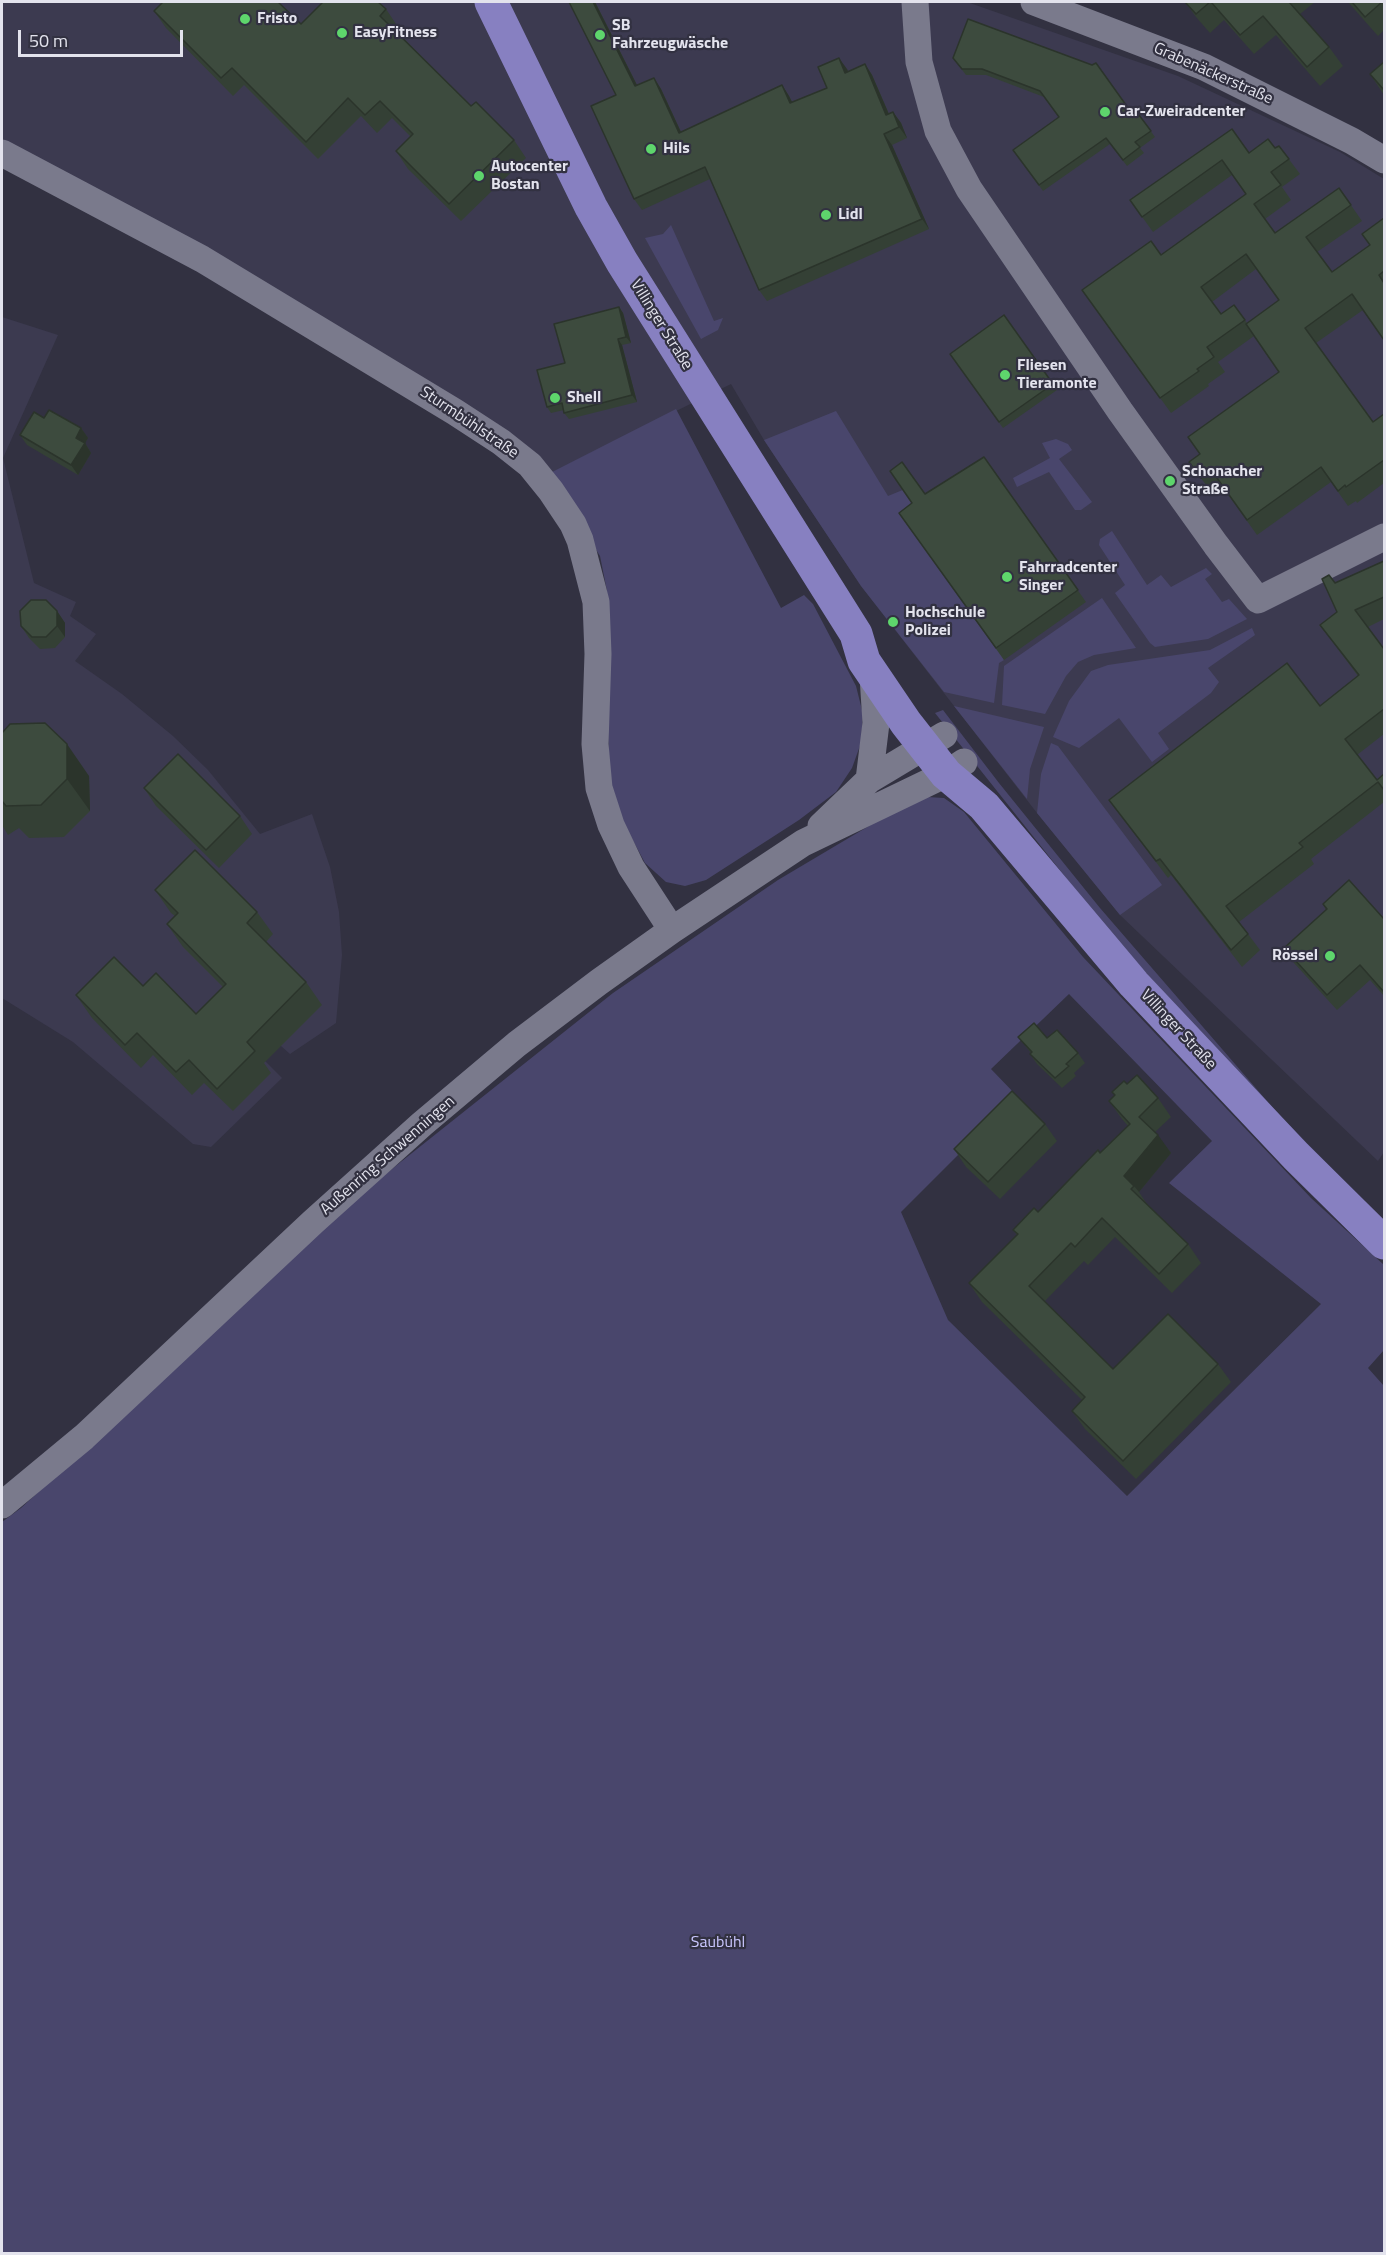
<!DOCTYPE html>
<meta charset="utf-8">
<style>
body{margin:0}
#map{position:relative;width:1386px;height:2255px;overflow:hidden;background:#323141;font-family:"Titillium Web",sans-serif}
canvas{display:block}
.frame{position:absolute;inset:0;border:3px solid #e3e3ed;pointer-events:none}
.scale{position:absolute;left:18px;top:30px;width:165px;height:27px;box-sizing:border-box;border:3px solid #e3e3ed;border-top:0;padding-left:8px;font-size:18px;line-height:21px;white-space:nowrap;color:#e3e3ed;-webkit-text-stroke:4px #323141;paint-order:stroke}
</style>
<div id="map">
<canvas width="1386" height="2255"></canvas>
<div class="frame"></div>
<div class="scale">50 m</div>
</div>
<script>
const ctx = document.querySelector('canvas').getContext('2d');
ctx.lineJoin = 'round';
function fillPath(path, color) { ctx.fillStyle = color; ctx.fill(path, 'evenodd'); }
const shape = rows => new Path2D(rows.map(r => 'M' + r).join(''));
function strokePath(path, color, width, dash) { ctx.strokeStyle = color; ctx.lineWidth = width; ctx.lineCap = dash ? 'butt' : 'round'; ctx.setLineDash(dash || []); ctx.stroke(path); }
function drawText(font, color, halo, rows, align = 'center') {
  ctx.font = font + ' "Titillium Web",sans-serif'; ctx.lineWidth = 4.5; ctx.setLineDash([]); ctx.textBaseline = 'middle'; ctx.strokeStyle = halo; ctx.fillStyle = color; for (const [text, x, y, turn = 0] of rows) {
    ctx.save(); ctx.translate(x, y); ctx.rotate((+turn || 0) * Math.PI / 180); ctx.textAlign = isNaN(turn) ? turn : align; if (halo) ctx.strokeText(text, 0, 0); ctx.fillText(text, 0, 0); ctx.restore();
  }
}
fillPath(shape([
 [2,2,967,2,1178,76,1340,152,1384,179,1384,1152,1378,1161,1120,915,1037,813,861,586,764,440,731,384,548,474,328,341,2,167],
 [2,317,58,335,3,458,34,583,76,602,70,616,96,634,75,661,122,694,173,736,208,770,260,834,312,814,330,867,339,912,342,955,336,1023,290,1054,281,1046,253,1049,282,1078,211,1147,193,1144,73,1042,2,998]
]), '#3c3a50');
fillPath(shape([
 [671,225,714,321,723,318,718,330,701,339,645,238,663,234],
 [676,409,781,608,804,595,813,604,856,686,863,714,861,743,852,768,836,792,799,820,706,880,685,886,666,882,645,863,621,818,610,783,606,679,607,591,600,556,548,474],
 [836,411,888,496,915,485,920,514,1004,660,999,663,994,703,944,692,861,586,764,440],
 [1056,439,1068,444,1072,450,1059,459,1092,502,1081,510,1075,510,1049,472,1017,487,1013,478,1050,458,1042,443],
 [1112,531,1147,585,1161,575,1171,587,1206,568,1212,574,1205,579,1222,602,1229,599,1247,619,1208,639,1155,647,1150,643,1115,593,1125,585,1099,545,1100,539],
 [1102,598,1136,648,1094,655,1078,662,1066,676,1045,714,1002,705,1004,666],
 [1252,628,1255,635,1208,668,1219,682,1211,693,1158,733,1169,749,1152,762,1119,718,1079,748,1053,737,1069,701,1091,671,1108,665,1210,650],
 [954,706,1044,727,1030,769,1027,799],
 [943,710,999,783,1100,908,1280,1116,1384,1221,1275,1121,1094,913,935,713],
 [1051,743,1058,746,1162,885,1120,915,1037,813,1041,774],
 [927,797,944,798,964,812,1083,957,1311,1198,1384,1265,1384,1350,1368,1368,1384,1386,1384,2253,2,2253,2,1522,21,1508,358,1196,613,993,778,880,911,801],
 [1069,994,1212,1141,1169,1183,1321,1304,1127,1496,948,1320,901,1212,1017,1096,991,1069]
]), '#49466c');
strokePath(shape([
 [915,2,919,62,938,131,969,189,1120,411,1216,545,1258,600,1384,537],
 [1034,2,1204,67,1352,141,1384,160],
 [2,153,202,259,455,412,501,442,530,465,551,491,573,524,580,540,596,602,598,654,595,744,599,788,611,825,631,867,672,930],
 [869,780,876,723,873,676],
 [821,826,869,780,944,735],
 [2,1505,84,1437,313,1222,422,1124,517,1044,599,982,672,930,803,843,946,774,964,762]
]), '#7a7a8c', 27);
strokePath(shape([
 [491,2,591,207,622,262,856,634,864,661,906,723,946,774,984,806,1134,984,1296,1156,1384,1243]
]), '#8780c1', 33);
fillPath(shape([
 [569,2,595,2,637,85,654,78,661,89,681,132,782,85,789,96,792,102,827,88,847,69,848,72,865,64,872,75,889,114,893,112,901,123,907,138,892,145,929,229,767,301,759,290,710,179,642,210,634,199,616,95],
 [1185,2,1315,2,1300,14,1329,47,1343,66,1320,86,1276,35,1254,54,1224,20,1210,33,1196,17],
 [1348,2,1384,2,1384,30,1378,36],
 [386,9,398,27,395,30,471,106,514,140,526,158,461,221,408,169,396,151,411,137,392,118,377,133,361,116,318,159,244,85,233,96,166,28,154,11,301,24],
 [953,58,1131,112,1137,116,1139,115,1155,137,1140,148,1144,153,1127,166,1110,144,1043,191,1013,150,1059,117,1044,97,986,75,966,75],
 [1384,62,1384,95,1370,74],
 [1232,129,1249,153,1275,148,1279,146,1300,174,1282,187,1291,200,1265,219,1275,233,1339,188,1362,221,1317,252,1332,272,1370,245,1384,218,1384,340,1363,310,1316,343,1373,422,1384,414,1384,483,1357,503,1356,501,1348,506,1331,482,1257,535,1222,486,1212,493,1189,462,1200,455,1279,372,1254,336,1218,362,1225,372,1208,384,1209,386,1171,413,1082,290,1161,255,1246,194,1232,175,1153,232,1130,200],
 [1256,269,1279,301,1247,323,1234,305,1221,314,1212,302],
 [619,307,623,313,631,343,622,345,637,402,569,419,564,413,564,410,551,413,547,407,565,363],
 [1004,315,1057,390,1003,428,950,354],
 [44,418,81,428,88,438,85,443,91,453,78,475,27,445,20,435],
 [984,457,1086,602,1004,660,899,513,925,494],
 [1384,561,1384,619,1368,627,1384,649,1384,734,1357,755,1377,780,1384,774,1384,802,1311,859,1314,864,1239,922,1260,950,1242,967,1171,875,1168,878,1109,800,1320,706,1358,676,1320,625,1337,612,1335,583],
 [57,611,65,623,65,637,55,648,40,649,29,638,21,626],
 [2,733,89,776,90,811,64,837,29,838,19,828,8,835,2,825],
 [144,788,240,816,252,834,219,868,156,806],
 [155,890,257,912,273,934,266,942,306,982,322,1005,264,1063,271,1073,233,1111,204,1083,192,1095,153,1055,141,1068,92,1018,76,995,143,986,196,1014,223,987,183,947,167,924,175,916,171,913],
 [1323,904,1384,919,1384,996,1370,980,1337,1010,1294,963,1284,948,1326,910],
 [1018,1037,1047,1038,1078,1053,1085,1063,1074,1073,1076,1076,1062,1088,1037,1064,1030,1054,1031,1053],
 [1127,1084,1158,1098,1171,1117,1155,1132,1171,1153,1139,1192,1147,1204,1188,1244,1201,1263,1172,1293,1115,1237,1088,1265,1084,1261,1044,1302,1113,1369,1218,1364,1231,1382,1136,1479,1085,1429,1072,1411,1082,1400,982,1302,969,1283,1017,1235,1013,1230,1038,1212,1128,1126,1122,1119,1109,1101],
 [1045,1124,1057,1141,1000,1199,966,1167,954,1149]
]), '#344035');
fillPath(shape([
 [593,2,595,2,643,97,635,86],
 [839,58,847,69,853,84,845,73],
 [865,64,872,75,894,126,886,115],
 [654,78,661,89,686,143,679,133],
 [782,85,789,96,798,114,790,103],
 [893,112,901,123,907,138,899,127],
 [884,134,892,145,929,229,922,219],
 [619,307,623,313,631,343,626,337],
 [618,339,622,345,637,402,632,395],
 [81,428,88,438,85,443,91,453,78,475,71,465,76,438],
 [57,611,65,623,65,637,57,626],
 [67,744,89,776,90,811,67,779],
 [1158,1135,1171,1153,1139,1192,1134,1186,1124,1176]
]), '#2b342b');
const building = shape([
 [163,2,278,2,301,24,323,2,378,2,386,9,380,16,471,106,476,102,514,140,449,204,396,151,413,134,380,101,365,115,348,98,306,142,232,68,221,78,154,11,163,2],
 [569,2,593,2,635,86,654,78,679,133,782,85,790,103,827,88,818,67,839,58,845,73,865,64,886,115,893,112,899,127,884,134,922,219,759,290,705,167,634,199,591,106,616,95,569,2],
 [1185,2,1210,2,1196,14,1185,2],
 [1211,2,1289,2,1329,47,1307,67,1263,16,1240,35,1211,2],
 [1352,2,1382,2,1365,17,1352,2],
 [968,19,1092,65,1096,63,1131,112,1133,111,1137,116,1139,115,1151,131,1135,142,1140,147,1123,160,1106,138,1039,185,1013,150,1059,117,1040,91,982,69,962,69,953,58,968,19],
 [1384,62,1384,90,1370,74,1384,62],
 [1232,129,1249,153,1268,139,1275,148,1279,146,1289,159,1271,172,1281,185,1254,204,1275,233,1339,188,1351,205,1306,237,1332,272,1370,245,1362,234,1384,218,1384,271,1379,275,1384,283,1384,340,1352,294,1305,328,1373,422,1384,414,1384,460,1346,487,1345,485,1338,491,1321,467,1247,520,1212,471,1201,478,1189,462,1200,454,1188,437,1279,372,1246,324,1279,300,1246,254,1201,287,1221,314,1234,305,1245,320,1207,347,1214,357,1197,369,1199,371,1160,398,1082,290,1151,241,1161,255,1246,194,1222,160,1142,217,1130,200,1232,129],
 [619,307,626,337,618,339,632,395,564,413,562,403,547,407,537,370,565,363,554,324,619,307],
 [1004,315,1053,384,999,422,950,354,1004,315],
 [49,410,81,428,76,438,85,443,71,465,20,435,34,412,44,418,49,410],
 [984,457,1078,590,996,648,899,513,912,503,890,471,902,462,925,494,984,457],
 [1384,561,1384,597,1355,610,1384,649,1384,709,1345,739,1377,780,1384,774,1384,790,1378,782,1299,843,1303,847,1226,906,1248,934,1231,950,1160,859,1156,861,1109,800,1287,663,1320,706,1359,675,1320,625,1337,612,1322,579,1329,575,1335,583,1384,561],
 [31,600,46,600,57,611,57,626,46,637,32,637,21,626,20,611,31,600],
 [45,723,67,744,67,779,41,805,6,806,2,801,2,733,10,724,45,723],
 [178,754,240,816,206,850,144,788,178,754],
 [195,850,257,912,247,923,306,982,247,1042,255,1051,217,1089,189,1060,176,1072,137,1033,125,1045,76,995,114,957,143,986,156,973,196,1014,226,984,167,924,178,913,155,890,195,850],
 [1349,880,1384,919,1384,992,1360,965,1327,995,1284,948,1327,909,1323,904,1349,880],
 [1034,1023,1047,1038,1057,1030,1078,1053,1066,1064,1069,1066,1055,1078,1030,1054,1032,1052,1018,1037,1034,1023],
 [1137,1075,1158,1098,1139,1117,1158,1135,1124,1176,1134,1186,1131,1189,1188,1244,1159,1274,1102,1218,1075,1247,1071,1243,1029,1286,1113,1369,1168,1314,1218,1364,1123,1461,1072,1411,1085,1397,969,1283,1018,1234,1013,1230,1034,1208,1038,1212,1098,1150,1100,1153,1130,1124,1109,1101,1115,1095,1112,1092,1124,1081,1127,1084,1137,1075],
 [1012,1091,1045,1124,988,1182,954,1149,1012,1091]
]);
fillPath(building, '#3d4b3e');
strokePath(building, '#2b342b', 1.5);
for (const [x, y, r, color] of [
 [245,19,6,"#5ed56c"],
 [342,33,6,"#5ed56c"],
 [600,35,6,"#5ed56c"],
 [1105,112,6,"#5ed56c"],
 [651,149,6,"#5ed56c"],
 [479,176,6,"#5ed56c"],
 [826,215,6,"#5ed56c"],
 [1005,375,6,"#5ed56c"],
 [555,398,6,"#5ed56c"],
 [1170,481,6,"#5ed56c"],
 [1007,577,6,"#5ed56c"],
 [893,622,6,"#5ed56c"],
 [1330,956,6,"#5ed56c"]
]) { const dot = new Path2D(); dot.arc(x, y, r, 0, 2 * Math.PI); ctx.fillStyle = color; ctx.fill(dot); strokePath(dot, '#323141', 2); }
drawText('bold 16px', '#e3e3ed', '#323141', [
 ["Fristo",257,19],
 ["SB",612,26],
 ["Fahrzeugwäsche",612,44],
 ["EasyFitness",354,33],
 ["Car-Zweiradcenter",1117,112],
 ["Hils",663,149],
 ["Autocenter",491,167],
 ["Bostan",491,185],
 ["Lidl",838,215],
 ["Fliesen",1017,366],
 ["Tieramonte",1017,384],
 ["Shell",567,398],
 ["Schonacher",1182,472],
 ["Straße",1182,490],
 ["Fahrradcenter",1019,568],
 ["Singer",1019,586],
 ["Hochschule",905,613],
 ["Polizei",905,631],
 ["Rössel",1318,956,"right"]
], 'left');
drawText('16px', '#e3e3ed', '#323141', [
 ["Grabenäckerstraße",1213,74,24],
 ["Villinger Straße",661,325,58],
 ["Sturmbühlstraße",469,423,34],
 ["Villinger Straße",1178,1030,47],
 ["Außenring Schwenningen",388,1156,-41]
]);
drawText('16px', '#cac7ff', '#323141', [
 ["Saubühl",718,1943]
]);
</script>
